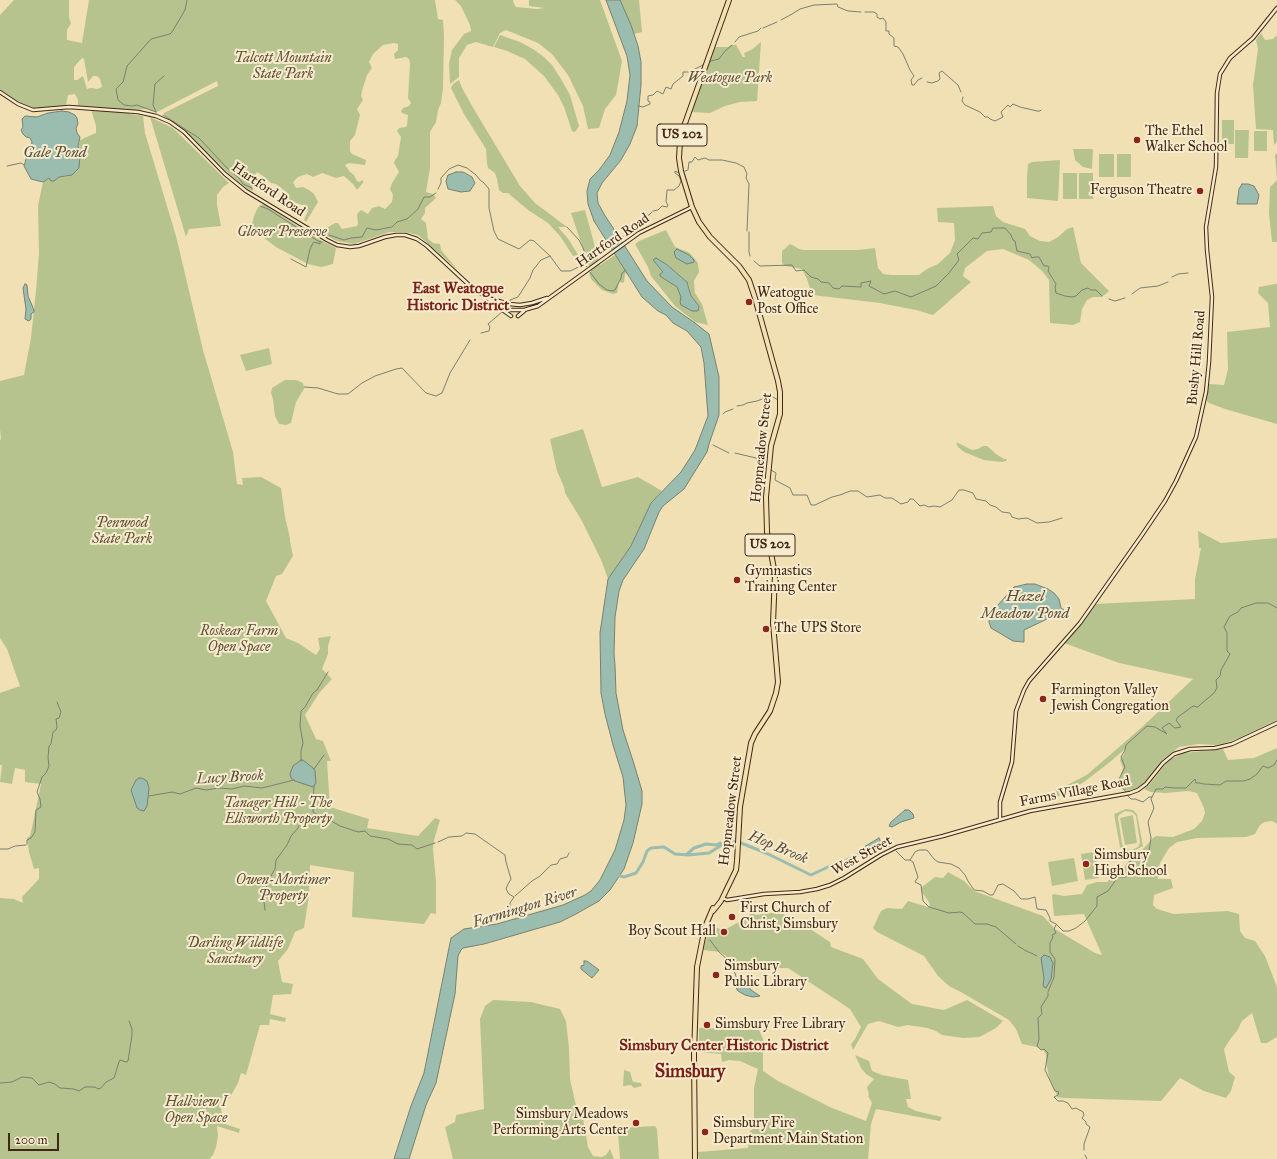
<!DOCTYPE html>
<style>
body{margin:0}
#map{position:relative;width:1277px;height:1159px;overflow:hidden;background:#f1e0b4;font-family:"IM FELL Great Primer",serif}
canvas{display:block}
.scale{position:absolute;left:8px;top:1133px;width:51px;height:18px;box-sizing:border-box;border:2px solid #432811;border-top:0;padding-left:5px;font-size:12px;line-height:14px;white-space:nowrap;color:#432811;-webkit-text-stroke:3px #f6ebce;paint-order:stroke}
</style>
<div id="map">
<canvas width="1277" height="1159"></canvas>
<div class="scale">200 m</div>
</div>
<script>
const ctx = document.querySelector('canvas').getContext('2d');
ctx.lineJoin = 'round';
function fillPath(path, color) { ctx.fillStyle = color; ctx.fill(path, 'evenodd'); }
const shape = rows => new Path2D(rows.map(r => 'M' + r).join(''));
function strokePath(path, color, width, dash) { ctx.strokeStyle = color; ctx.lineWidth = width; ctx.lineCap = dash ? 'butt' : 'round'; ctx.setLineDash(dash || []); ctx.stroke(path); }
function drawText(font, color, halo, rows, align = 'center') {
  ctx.font = font + ' "IM FELL Great Primer",serif'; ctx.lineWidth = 4; ctx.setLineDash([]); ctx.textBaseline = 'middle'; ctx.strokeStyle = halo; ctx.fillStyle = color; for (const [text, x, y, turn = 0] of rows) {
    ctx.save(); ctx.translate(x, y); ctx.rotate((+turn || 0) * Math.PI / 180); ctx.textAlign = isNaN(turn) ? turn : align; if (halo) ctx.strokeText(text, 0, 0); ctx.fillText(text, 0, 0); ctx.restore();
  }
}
fillPath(shape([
 [14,0,69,0,69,18,71,23,67,30,67,40,82,43,89,0,435,0,438,19,443,20,444,36,443,89,441,103,438,110,436,122,430,132,430,168,426,192,433,194,436,198,425,208,425,213,421,219,426,223,428,239,433,243,440,244,441,250,458,270,418,235,404,232,390,232,354,244,337,241,321,233,325,229,335,223,338,223,342,229,357,226,358,224,357,214,361,210,368,214,372,208,379,206,385,209,392,202,393,195,390,189,392,183,399,172,394,163,395,160,398,156,401,137,397,131,399,128,406,127,407,125,408,115,402,113,401,111,403,108,409,106,411,103,408,98,410,63,409,59,406,57,395,59,394,54,398,50,398,44,394,43,383,45,373,54,369,62,372,68,367,75,362,91,361,96,363,100,357,109,360,115,355,135,350,141,350,151,352,154,366,160,365,165,349,163,345,165,350,172,354,175,357,181,359,182,363,180,363,183,357,190,353,184,344,176,336,178,322,173,313,177,307,174,298,177,293,182,296,188,303,187,309,190,314,194,318,202,306,222,304,220,308,211,307,209,302,205,289,200,289,194,276,184,271,183,263,176,257,172,255,175,252,189,251,190,248,189,230,175,182,128,164,115,164,113,218,86,217,81,157,112,146,109,136,110,78,106,78,100,75,94,68,95,66,106,37,109,32,109,17,101,0,90,0,15],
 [82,58,84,59,88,82,93,76,97,76,100,79,102,87,97,89,91,88,87,89,83,76,77,80,74,80,74,67],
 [455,0,513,0,514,4,516,7,537,9,545,8,529,6,529,0,600,0,622,61,616,95,605,109,599,128,588,129,583,106,568,75,552,54,538,43,506,30,500,33,493,47,476,42,467,45,459,58,459,77,450,84,449,64,452,50,464,34,471,31,470,25,461,6],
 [620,0,639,0,642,32,634,34],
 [1261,33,1265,40,1273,39,1277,35,1277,142,1274,145,1273,130,1256,129,1253,85,1258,49,1256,40],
 [500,35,520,42,533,49,544,57,552,65,561,79,570,95,579,126,576,131,573,132,572,131,564,107,558,95,544,76,525,59,507,51,494,47],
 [761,42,757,101,740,102,725,106,710,113,691,112,715,47,728,47,731,45,736,45,743,57,745,57,744,53,751,50],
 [459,80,462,88,475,111,520,186,535,203,567,227,558,227,569,240,578,255,573,256,560,236,548,223,528,210,508,193,503,193,499,190,497,179,495,173,488,168,487,163,486,149,464,114,451,88,453,84],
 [91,109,129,111,130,114,143,116,145,133,176,236,203,350,233,452,237,484,243,485,242,478,261,477,281,488,285,517,290,538,290,541,293,556,282,574,276,576,266,601,286,638,298,643,316,655,320,649,318,638,331,636,328,646,328,654,322,669,332,679,320,692,305,715,316,739,323,741,331,761,327,761,330,807,369,819,367,828,418,836,435,818,440,820,434,840,433,849,436,882,436,914,431,913,424,924,352,917,354,872,310,865,309,896,304,928,295,932,288,949,278,961,282,982,293,984,291,994,273,995,270,1014,286,1018,285,1022,270,1019,269,1025,260,1025,246,1075,241,1073,238,1083,229,1099,222,1097,220,1104,222,1113,219,1122,240,1129,239,1133,217,1126,218,1136,216,1147,213,1155,209,1159,0,1159,0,898,14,899,23,903,22,897,39,879,39,868,34,869,29,852,27,838,30,836,31,832,41,784,25,782,25,770,15,768,12,784,0,782,2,765,0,765,0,693,20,686,7,649,0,638,0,440,1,439,0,429,0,381,24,375,31,338,36,291,39,253,38,206,43,182,49,178,69,176,77,171,80,160,78,150,80,140,96,133,96,126],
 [150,117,173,128,229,183,223,187,217,195,217,205,221,226,189,229,186,237],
 [1222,120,1234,120,1234,144,1222,144],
 [1235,130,1249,130,1248,158,1235,158],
 [1255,131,1267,131,1267,151,1255,151,1254,150,1254,132],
 [1092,149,1093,150,1092,169,1083,167,1075,160,1073,149],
 [1277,153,1277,242,1272,242,1269,213,1270,187,1277,180,1275,155],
 [1099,154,1114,154,1114,177,1099,177],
 [1117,154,1131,154,1131,177,1117,177],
 [1060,160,1058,201,1027,198,1027,177,1028,164,1032,162],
 [1063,173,1077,173,1077,199,1063,199],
 [1079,173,1093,173,1093,199,1079,199],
 [263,204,320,240,336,248,333,264,321,267,308,264,276,247,251,228,254,216,258,207,260,207],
 [993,206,996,216,1003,222,1025,229,1030,236,1040,241,1049,242,1058,237,1067,229,1073,227,1081,263,1109,291,1102,297,1093,297,1087,300,1082,309,1080,322,1073,325,1050,323,1049,280,1042,271,1029,260,1003,249,987,251,965,268,963,276,971,282,933,315,916,310,880,303,812,295,807,279,802,269,785,266,782,263,782,251,790,244,794,246,799,249,804,250,858,250,875,248,878,268,883,274,891,275,919,275,927,269,938,264,950,253,955,240,954,223,938,222,937,208],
 [585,210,600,265,615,255,627,273,625,274,624,282,622,283,619,281,617,293,613,294,602,290,591,279,589,273,591,272,571,213],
 [666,230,675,247,690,253,698,263,699,272,694,281,695,293,702,304,708,325,695,322,675,306,651,276,648,267,635,244,639,241],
 [656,258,666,264,685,280,689,286,691,296,699,306,680,302,682,297,677,287,669,281,661,277,660,274,663,272,654,261,653,260],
 [1275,284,1277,284,1277,424,1225,409,1209,403,1206,400,1209,384,1224,385,1228,369,1227,332,1270,327,1268,303,1258,293,1259,287],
 [269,348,272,364,246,371,240,355],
 [285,380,296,380,303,383,304,389,296,402,291,423,286,425,279,424,275,416,273,399,271,393,272,388],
 [583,429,602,487,638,477,662,491,651,503,631,546,608,579,602,562,582,521,565,493,564,487,557,471,550,439],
 [956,442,972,450,978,449,983,446,987,446,996,454,1004,459,1007,459,1006,461,1002,462,984,460,964,452,958,447],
 [1198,531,1221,543,1277,538,1277,720,1239,738,1225,743,1215,745,1199,744,1179,747,1163,760,1143,784,1135,789,1127,791,1122,789,1119,781,1123,768,1120,760,1124,754,1125,749,1110,762,1084,782,1062,795,1052,798,1049,794,1081,778,1088,774,1141,728,1193,679,1119,663,1064,643,1081,624,1095,604,1195,599,1195,579,1201,548,1199,548],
 [1277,748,1277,824,1272,821,1265,822,1260,825,1255,834,1246,837,1197,838,1177,842,1169,848,1160,863,1157,873,1158,879,1171,879,1173,888,1154,895,1153,905,1157,909,1174,914,1228,911,1239,914,1240,931,1245,938,1255,941,1265,956,1277,987,1277,1037,1267,1043,1261,1043,1252,1013,1242,1021,1237,1031,1231,1038,1224,1049,1229,1072,1235,1077,1231,1091,1226,1098,1204,1091,1180,1078,1161,1101,1063,1098,1057,1097,1056,1092,1054,1090,1049,1077,1046,1062,1046,1055,1044,1051,1037,1047,1022,1044,1016,1029,1009,1020,959,991,949,986,938,976,924,956,877,932,873,928,881,911,887,908,902,909,908,901,928,907,930,905,929,902,921,891,922,887,935,877,943,878,948,872,964,881,974,891,1043,916,1055,929,1095,953,1102,955,1084,914,1054,916,1052,895,1054,894,1064,896,1082,894,1087,885,1097,882,1107,882,1116,873,1122,870,1128,862,1143,849,1152,839,1156,836,1173,837,1194,829,1202,821,1205,813,1204,808,1197,793,1189,791,1165,793,1151,792,1144,789,1149,785,1168,761,1183,753,1223,749,1228,760,1254,758],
 [1126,809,1133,810,1137,814,1143,846,1132,852,1124,851,1120,847,1114,814],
 [1125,811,1132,812,1136,816,1140,843,1138,847,1132,850,1125,849,1122,844,1118,817,1120,814],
 [1133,815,1137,843,1125,845,1120,818],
 [1095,852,1099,878,1085,880,1081,854],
 [1074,858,1078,881,1052,886,1048,862],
 [779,912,801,923,830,942,831,947,863,959,878,979,912,1004,944,1010,967,1000,1003,1021,996,1028,985,1034,979,1037,963,1038,942,1035,936,1031,927,1028,908,1025,898,1027,879,1021,868,1024,853,1050,851,1044,855,1039,861,1027,850,1009,788,968,758,968,749,962,737,968,730,969,726,956,720,952,703,950,710,926,724,930,741,921,741,920,752,913,756,915],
 [493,1000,531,1002,560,1009,566,1021,569,1048,570,1079,577,1110,583,1119,588,1147,593,1156,602,1157,606,1155,610,1149,614,1159,453,1159,445,1127,455,1122,456,1115,484,1109,480,1019,485,1006],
 [699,1028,759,1030,763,1039,763,1071,778,1081,832,1108,866,1121,872,1103,868,1096,869,1095,867,1087,874,1079,866,1074,861,1068,855,1055,869,1061,872,1071,882,1075,908,1080,911,1099,906,1099,908,1107,916,1111,942,1117,940,1121,876,1109,871,1124,868,1159,699,1159,698,1152,748,1148,750,1131,753,1129,754,1120,754,1088,758,1069,740,1061,729,1060,722,1062,721,1054,699,1052],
 [624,1070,630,1072,633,1082,641,1083,642,1086,634,1088,631,1085,623,1086],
 [655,1126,657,1129,659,1159,620,1159,618,1132,622,1128]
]), '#b7c38f');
const water = shape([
 [606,0,620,0,631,25,638,46,641,62,641,85,637,126,630,144,621,160,602,183,597,193,598,203,604,214,619,237,647,281,672,307,695,323,709,334,719,377,719,415,709,444,707,452,684,489,663,506,659,512,644,549,623,580,619,591,615,617,614,654,615,665,616,693,623,730,634,764,642,791,642,804,633,843,624,869,610,890,599,901,576,914,560,922,484,944,463,948,461,950,458,956,455,994,436,1083,426,1105,409,1159,394,1159,411,1106,424,1073,451,938,464,929,497,924,563,905,585,895,591,891,600,880,615,850,624,820,626,805,623,777,613,745,605,714,601,693,600,633,608,579,631,546,651,503,681,472,695,450,708,416,704,363,701,347,687,331,673,323,666,315,658,311,642,297,594,221,588,204,587,191,590,179,599,170,610,155,619,132,627,101,630,75,627,56,606,0],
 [62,111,69,112,75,115,77,118,78,124,76,128,77,133,80,137,78,146,80,156,79,168,72,175,59,177,54,181,51,181,49,178,43,182,31,179,24,166,27,156,30,153,32,142,30,138,26,137,23,134,21,130,23,127,22,119,25,116,37,117,48,113,62,111],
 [456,172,463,172,472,177,475,183,470,191,461,192,448,189,446,181,448,175,456,172],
 [1242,184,1248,184,1254,186,1259,195,1257,204,1237,204,1239,189,1242,184],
 [677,249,689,255,694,260,694,262,687,264,676,258,674,252,677,249],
 [656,258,666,264,687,282,691,296,699,306,698,311,692,311,681,305,680,302,681,297,677,287,660,276,660,274,663,272,654,261,653,260,656,258],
 [25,284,27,285,28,296,34,310,34,312,31,314,31,319,29,321,25,319,26,309,23,288,25,284],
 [1027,584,1035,584,1048,589,1054,593,1059,599,1061,608,1064,610,1065,614,1056,613,1045,620,1024,630,1024,642,1013,641,991,628,989,622,990,614,1014,587,1027,584],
 [301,760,303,760,313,768,315,771,316,783,313,787,295,781,291,778,290,774,293,766,301,760],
 [139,778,142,778,147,781,149,788,147,806,144,811,140,810,137,808,131,790,136,780,139,778],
 [905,810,909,810,913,814,914,818,901,822,892,827,889,826,891,822,905,810],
 [879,838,881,842,880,846,886,842,892,845,871,854,866,855,865,853,860,855,858,852,859,850,879,838],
 [1044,955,1050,957,1053,963,1051,979,1046,988,1044,987,1043,985,1044,978,1041,958,1044,955],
 [584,961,587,961,599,970,592,978,581,969,581,966,584,965,584,961],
 [741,982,745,982,751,990,760,996,753,997,745,995,738,991,735,986,741,982]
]);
fillPath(water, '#9bbdaf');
strokePath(water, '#788170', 1);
strokePath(shape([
 [865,12,874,12,877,14,877,17,880,19,883,18,886,22,886,31,889,31,889,34,894,38,894,46,898,47,903,54,910,70,914,76,911,80,912,85,914,85,918,80,922,78],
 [781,20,792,14,800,9,814,5,837,4,838,7,848,11,861,12],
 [763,28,777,22],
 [735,42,739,37,758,31,761,28],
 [708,64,711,61,719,59,725,51,732,45],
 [927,82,932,83,938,81,940,79,939,73,942,71,958,85,961,92],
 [963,97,962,101,965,105,980,112,985,117,988,117,990,119,995,121,1003,117,1001,112,1008,105,1010,107,1013,104,1020,107,1037,111,1040,111,1041,110],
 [638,106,643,107,650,104,650,102,648,101,648,96,653,95,657,91,663,94,666,87,671,89,673,84,683,76,683,72,689,72,703,65],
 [156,112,137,105,132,106,124,105,118,100,116,89,123,82,127,66,151,39,170,34,172,32,185,10,187,0],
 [156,112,153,105,155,84,164,76],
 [163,115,199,138,226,167,239,178,243,184,252,188,252,190],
 [7,166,21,163,24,165],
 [685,171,688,170,689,162,692,162,695,157,698,160,705,158,709,160,722,160,736,163,744,167,747,174,746,178,749,184,747,231],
 [438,189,441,183,441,178,449,169,458,165,467,168,476,175,480,180,484,183,489,189,489,208,494,231,498,239,519,249,530,240,534,241,550,256,561,271,570,271,583,265,585,265,587,267],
 [260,206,268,209,318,241,322,242],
 [653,211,658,210,662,206,667,207,668,205,666,202,667,190,674,190,679,186,681,181,679,176,675,173,675,171,679,173],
 [567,227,579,240,583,248,587,258,586,264],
 [749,232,749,252,750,256],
 [329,235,344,240,351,238,362,237,367,228,376,230,392,227,397,222,407,219,418,209,424,197,430,197,436,193],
 [621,238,639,226,644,216,649,215,652,212],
 [291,259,306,267,310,249,313,243,314,242,320,244,320,242],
 [754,261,760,266,792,265,796,271,804,270,811,277,818,279,821,282,829,283,833,288,839,289,842,286,861,287,861,283,871,281,869,286,884,294,895,291,911,297,936,286,949,273,959,260,957,254,973,238,978,239,982,233,991,232,993,228,1005,228,1011,235,1013,240,1015,241,1017,251,1030,254,1032,258,1035,257,1039,257,1044,266,1048,266,1049,268,1048,271,1056,284,1055,287,1056,293,1065,296,1072,297,1076,296,1082,290,1088,288,1091,290,1096,290,1102,296],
 [590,272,599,284,607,290,613,291,615,290,621,278,622,273,626,270],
 [1172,277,1178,274,1188,273],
 [1132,294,1140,288,1158,286,1168,282],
 [1109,299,1115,301,1125,298],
 [510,302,510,300,518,297,530,278,533,270,541,260,550,256],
 [481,333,489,331,490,327,488,324,502,312],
 [304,387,318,388,338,394,348,394,362,383,375,376,396,369,402,368,426,393,436,396,442,393,450,373,470,340],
 [737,406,743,405,747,403,757,401,768,397,773,397,778,400],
 [723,414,725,412,733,409],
 [713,445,729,453],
 [735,453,756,458,761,466,766,469],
 [771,470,776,473,775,480,790,488,793,495,807,495,811,505,815,505,832,497,840,495,850,491,858,491,867,497,880,495,885,498,892,498,901,504,908,502,910,499,913,499,920,506,924,505,929,507,934,506,940,507,952,500,959,490,964,490,973,493,976,499,986,501,990,505,996,507,1002,512,1010,513,1012,517,1018,519,1027,518,1037,523,1049,522,1062,518],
 [301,761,301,751,303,743,300,726,301,711,305,707,313,693,317,690,328,672],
 [314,769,324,755],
 [314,786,313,812,319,816,328,819,340,826,358,832,365,831,370,836,388,839,398,844,412,845,417,849,435,843],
 [1126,792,1119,784,1118,781,1125,767,1121,757,1125,750,1126,745,1147,726,1155,727,1167,734,1162,728,1169,723,1175,728,1181,727,1176,720,1178,717,1193,706,1198,707,1201,704,1214,693,1217,688,1216,680,1220,676,1221,670,1230,654,1227,651,1227,633,1224,627,1230,616,1238,612,1241,608,1256,603,1268,603,1277,608],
 [1127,795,1131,799,1135,799,1143,802,1149,797,1152,797],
 [149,796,172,792,180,794,196,788,206,790,219,788,232,789,244,786,262,788,294,780],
 [438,842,449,837,462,836,466,833,475,834,505,855,506,862,511,879,508,884,506,889,509,894,514,897,510,903,510,912],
 [27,844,27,840,31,838,35,832,36,810,41,807,40,799,37,792,42,777,46,773,49,766,48,758,49,746,51,744,53,732,56,730,57,727,56,719,59,718,61,712,57,702],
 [0,849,8,849,15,846,26,845],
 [896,851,905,860,910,860,915,852,919,850,927,850,934,859,938,862,951,864,959,868,965,875,968,881,974,890,983,891,990,895,993,895,998,885,1003,884,1014,891,1021,899,1028,899,1035,897,1037,909,1046,910,1050,918,1050,921,1056,924,1063,931,1069,931,1076,928,1085,921,1097,906,1097,897,1108,891,1118,877,1126,877,1127,875,1129,864,1130,861,1147,856,1149,851,1151,838,1148,822,1154,808,1151,799,1156,789,1163,789,1165,787,1174,788,1186,788,1195,779,1196,783,1200,783,1204,784,1220,785,1226,781,1244,781,1250,779,1257,774,1263,766,1268,768,1274,765,1277,760],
 [910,860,913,862,918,877,915,882,921,885,923,901,929,907,949,913,960,912,963,913,975,924,987,924,996,927,1016,944],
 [515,896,532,881,540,876,551,865,557,864,560,859,567,857,569,853],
 [265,910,264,902,267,883,275,869,276,860,287,845,291,836,298,828,302,818,318,815],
 [710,940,719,952,728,960,729,965,735,973,738,983],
 [1018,946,1028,952],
 [1029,952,1037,956],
 [1055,959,1050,952,1050,943,1053,937,1052,935,1056,933,1054,929,1056,925],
 [1048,992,1054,977,1055,960],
 [1048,993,1048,996,1041,1007,1042,1014,1038,1018,1039,1039,1037,1046,1041,1050,1044,1049,1048,1053,1045,1070,1055,1091,1059,1092,1058,1095,1054,1097,1058,1101,1063,1101,1068,1103,1072,1109,1076,1108,1083,1112,1084,1115,1082,1118,1086,1122,1086,1124,1090,1127,1084,1144,1084,1150],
 [0,1083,12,1082,22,1077,32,1078,39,1085,49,1082,55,1084,60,1088,74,1089,79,1091,85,1087,95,1087,98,1089,101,1088,106,1082,114,1078,119,1062,120,1060,126,1062,128,1061,132,1035,132,1029,129,1021],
 [1085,1155,1087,1159]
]), '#788170', 1);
strokePath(shape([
 [686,855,694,848,706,844,716,845,720,843],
 [616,875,624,877,636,873,643,862,647,851,651,848,664,847,675,854,688,855,709,853,725,843,735,842,741,843,766,853,811,875,830,866,839,864,862,852]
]), '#9bbdaf', 3);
const secondary = shape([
 [0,92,18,104,33,110,69,107,138,112,156,116,170,122,184,132,225,174,246,191,327,240,337,245,350,247,359,246,385,237,396,235,405,235,417,239,427,246,468,284,499,307,510,310,524,310,538,306,639,233,692,207],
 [488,298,509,304,520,305,532,303,547,298],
 [501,309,511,316],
 [518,316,524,311],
 [1000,819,1000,802,1012,762,1016,711,1024,690,1029,681,1080,623,1142,535,1165,501,1176,481,1196,437,1206,392,1209,362,1212,297,1207,250,1206,227,1216,167,1217,93,1220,74,1230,58,1253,38,1277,8],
 [723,898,727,900,764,894,800,892,817,889,830,885,844,878,881,855,897,847,943,836,1030,811,1130,793,1138,790,1146,784,1163,763,1174,754,1190,749,1215,748,1232,744,1277,723]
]);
const highway = shape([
 [713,911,721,901,736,870,737,861,740,807,751,743,755,734,770,711,776,693,778,682,773,623,775,574,767,532,766,497,771,446,780,414,780,392,778,381,755,298,749,280,739,266,710,237,699,222,692,207,681,171,679,158,680,141,683,129,729,0],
 [695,1159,694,1054,697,967,705,927,713,908]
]);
strokePath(secondary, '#432811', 4.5);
strokePath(highway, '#432811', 6);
strokePath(secondary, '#f6ebce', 2.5);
strokePath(highway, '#f1e0b4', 4);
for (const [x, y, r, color] of [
 [1137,140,4,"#8f2418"],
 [1200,191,4,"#8f2418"],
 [749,302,4,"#8f2418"],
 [737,580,4,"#8f2418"],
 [766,629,4,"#8f2418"],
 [1043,699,4,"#8f2418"],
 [1086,864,4,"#8f2418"],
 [732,917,4,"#8f2418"],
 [724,932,4,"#8f2418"],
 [716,975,4,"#8f2418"],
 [707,1025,4,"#8f2418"],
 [636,1123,4,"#8f2418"],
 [705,1132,4,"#8f2418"]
]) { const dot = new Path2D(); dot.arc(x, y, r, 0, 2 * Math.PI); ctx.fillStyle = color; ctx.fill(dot); strokePath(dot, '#f6ebce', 1.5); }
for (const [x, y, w] of [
 [682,135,50],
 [770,545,50]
]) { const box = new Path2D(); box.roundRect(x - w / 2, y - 11, w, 22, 3); ctx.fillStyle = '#f6ebce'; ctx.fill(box); strokePath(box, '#432811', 1); }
drawText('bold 13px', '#432811', null, [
 ["US 202",682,135],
 ["US 202",770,545]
]);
drawText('italic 14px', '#604f30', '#f6ebce', [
 ["Talcott Mountain",283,59],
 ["State Park",283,75],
 ["Weatogue Park",730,79],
 ["Glover Preserve",282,233],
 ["Penwood",122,524],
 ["State Park",122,540],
 ["Roskear Farm",239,632],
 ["Open Space",239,648],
 ["Tanager Hill - The",278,804],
 ["Ellsworth Property",278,820],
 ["Owen-Mortimer",283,881],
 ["Property",283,897],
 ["Darling Wildlife",235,944],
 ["Sanctuary",235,960],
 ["Hallview I",196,1103],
 ["Open Space",196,1119]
]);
drawText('14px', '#432811', '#f6ebce', [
 ["The Ethel",1145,132],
 ["Walker School",1145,148],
 ["Ferguson Theatre",1192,191,"right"],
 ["Weatogue",757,294],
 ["Post Office",757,310],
 ["Gymnastics",745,572],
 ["Training Center",745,588],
 ["The UPS Store",774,629],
 ["Farmington Valley",1051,691],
 ["Jewish Congregation",1051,707],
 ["Simsbury",1094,856],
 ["High School",1094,872],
 ["First Church of",740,909],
 ["Christ, Simsbury",740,925],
 ["Boy Scout Hall",716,932,"right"],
 ["Simsbury",724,967],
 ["Public Library",724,983],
 ["Simsbury Free Library",715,1025],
 ["Simsbury Meadows",628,1115,"right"],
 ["Performing Arts Center",628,1131,"right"],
 ["Simsbury Fire",713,1124],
 ["Department Main Station",713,1140]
], 'left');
drawText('14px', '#432811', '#f6ebce', [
 ["Hartford Road",268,190,34],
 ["Hartford Road",613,241,-34],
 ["Bushy Hill Road",1197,358,-85],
 ["Hopmeadow Street",762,448,-84],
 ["Farms Village Road",1075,792,-11],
 ["Hopmeadow Street",731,811,-83],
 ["West Street",862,856,-29]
]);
drawText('italic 15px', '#594d38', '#f6ebce', [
 ["Gale Pond",55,153],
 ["Hazel",1025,597],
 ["Meadow Pond",1025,614],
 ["Lucy Brook",230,778,-3],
 ["Hop Brook",778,848,23],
 ["Farmington River",525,908,-17]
]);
drawText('bold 15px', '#7a1f14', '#f6ebce', [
 ["East Weatogue",458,289],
 ["Historic District",458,306],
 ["Simsbury Center Historic District",724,1046]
]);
drawText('bold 18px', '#7a1f14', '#f6ebce', [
 ["Simsbury",690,1073]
]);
</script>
